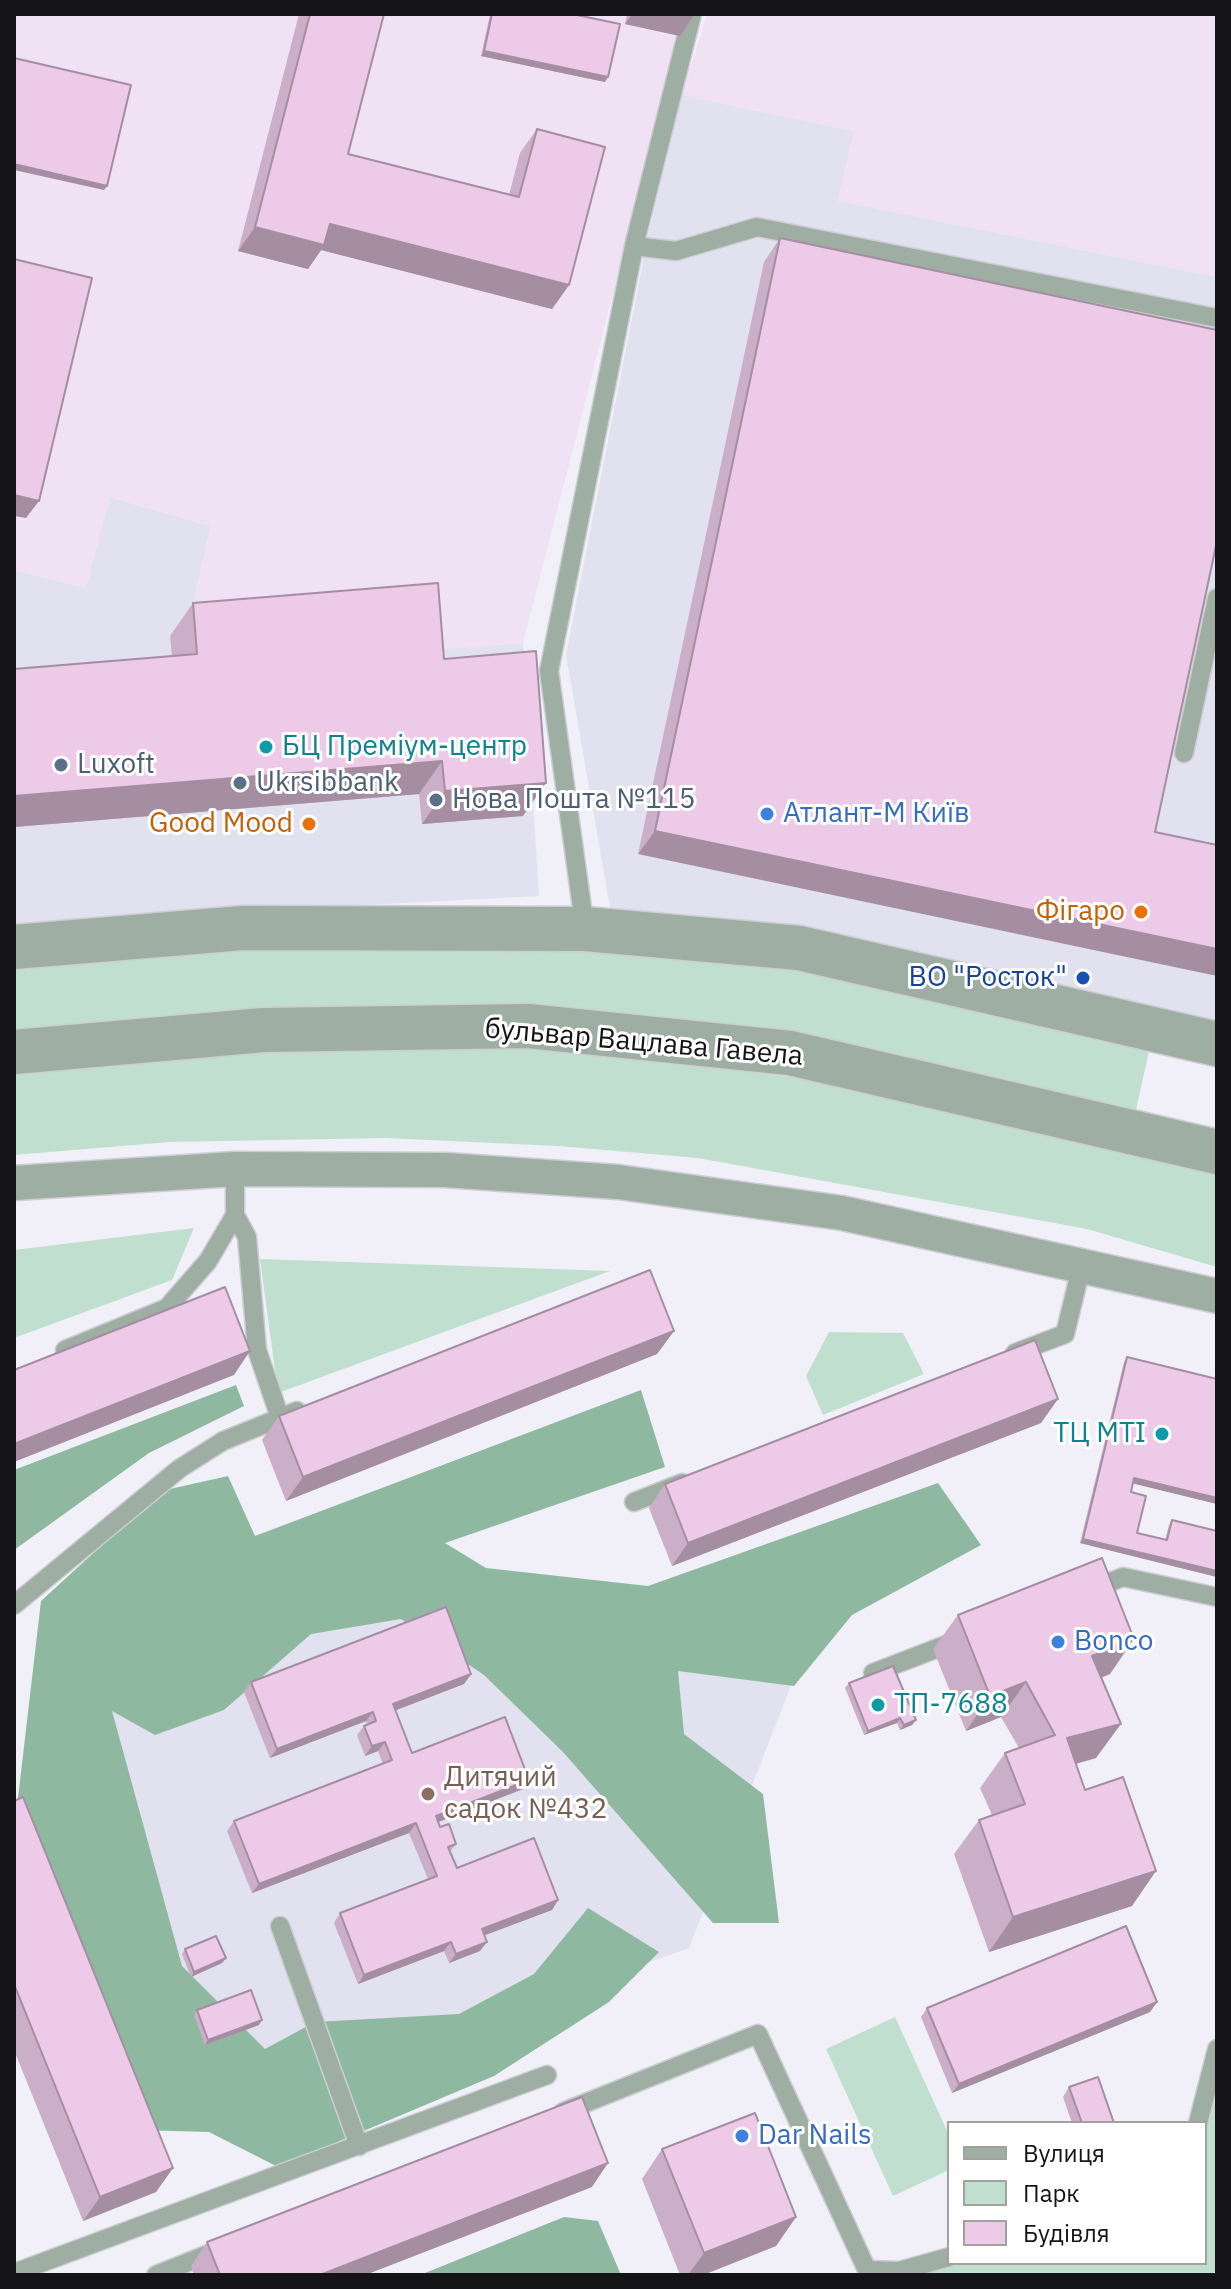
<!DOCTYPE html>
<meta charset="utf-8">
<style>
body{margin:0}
#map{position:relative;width:1231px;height:2289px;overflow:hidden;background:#f1f0f8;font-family:"IBM Plex Sans",sans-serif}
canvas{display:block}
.frame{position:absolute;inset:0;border:16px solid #141416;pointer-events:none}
.legend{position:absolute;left:947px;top:2121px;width:260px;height:144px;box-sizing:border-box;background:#fff;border:2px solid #a1a1a2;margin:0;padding:10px 14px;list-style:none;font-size:24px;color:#141416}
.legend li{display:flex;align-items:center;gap:16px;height:40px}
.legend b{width:40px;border:2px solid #a1a1a2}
</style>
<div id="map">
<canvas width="1231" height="2289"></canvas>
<div class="frame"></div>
<ul class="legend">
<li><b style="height:10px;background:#9eaea2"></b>Вулиця</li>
<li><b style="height:22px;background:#c1dfce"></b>Парк</li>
<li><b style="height:22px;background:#eccae8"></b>Будівля</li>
</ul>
</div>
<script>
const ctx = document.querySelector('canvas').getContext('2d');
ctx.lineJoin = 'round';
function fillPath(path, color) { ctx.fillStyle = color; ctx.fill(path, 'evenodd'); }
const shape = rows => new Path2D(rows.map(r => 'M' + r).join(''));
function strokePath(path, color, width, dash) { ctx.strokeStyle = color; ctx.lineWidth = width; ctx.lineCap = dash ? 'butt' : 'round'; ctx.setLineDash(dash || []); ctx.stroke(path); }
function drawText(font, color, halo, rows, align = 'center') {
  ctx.font = font + ' "IBM Plex Sans",sans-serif'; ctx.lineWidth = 6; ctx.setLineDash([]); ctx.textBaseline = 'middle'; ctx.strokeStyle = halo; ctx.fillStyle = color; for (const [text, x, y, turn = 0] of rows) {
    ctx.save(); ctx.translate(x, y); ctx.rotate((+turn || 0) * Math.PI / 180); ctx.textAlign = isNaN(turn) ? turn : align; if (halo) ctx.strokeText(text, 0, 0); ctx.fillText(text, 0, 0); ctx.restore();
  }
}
fillPath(shape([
 [682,95,854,131,838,201,1217,277,1217,1031,611,913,566,655,648,236],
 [109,497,211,526,190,617,440,649,523,643,539,896,108,918,14,930,14,570,86,588],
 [258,1545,809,1639,689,1948,224,2116,44,1622]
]), '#e1e1ef');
fillPath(shape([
 [14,14,685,14,523,643,440,649,190,618,211,526,110,497,86,588,14,570],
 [707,14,1217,14,1217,277,838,201,854,131,682,95]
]), '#f1e1f4');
fillPath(shape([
 [243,943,552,943,798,971,1149,1051,1136,1110,791,1032,14,1036,14,964],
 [552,1047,804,1079,1217,1168,1217,1267,1087,1229,698,1158,558,1146,386,1138,170,1142,14,1155,14,1072,255,1049],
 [194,1228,172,1280,14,1338,14,1250],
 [260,1259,610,1271,278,1393],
 [829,1332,903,1333,924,1374,823,1415,806,1376],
 [895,2017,949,2135,949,2170,893,2196,826,2049],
 [1217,2077,1217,2275,905,2275,949,2263,1205,2263,1205,2123]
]), '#c1dfce');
fillPath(shape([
 [236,1385,244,1406,149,1453,14,1550,14,1470],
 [641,1390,665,1467,445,1543,486,1568,648,1586,938,1483,981,1545,852,1615,794,1686,678,1671,684,1734,763,1794,779,1923,713,1923,563,1752,484,1675,401,1619,311,1634,224,1710,155,1735,112,1711,182,1966,265,2049,315,2022,459,2014,534,1974,588,1908,659,1952,609,2002,494,2076,278,2167,209,2132,136,2130,18,1798,41,1601,161,1491,228,1476,255,1536],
 [564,2217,598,2221,621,2275,420,2275]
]), '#8fb8a1');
const service = shape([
 [634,246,676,251,757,227,1217,318],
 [1184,753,1217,598],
 [585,929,549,671,634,246,692,14],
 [235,1215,247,1237,257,1350,280,1418],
 [65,1350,167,1308,208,1261,235,1215,235,1169],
 [1015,1353,1065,1334,1082,1264],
 [634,1502,682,1483],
 [1088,1591,1123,1577,1217,1597],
 [14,1605,179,1469,223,1441,297,1411],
 [873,1673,956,1641],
 [280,1926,359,2146],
 [563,2112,758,2034,867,2270,899,2271,949,2257],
 [1198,2123,1217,2049],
 [14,2273,547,2075],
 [156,2275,216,2251]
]);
const minor = shape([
 [14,1183,235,1169,445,1170,618,1182,842,1213,1217,1296]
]);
const tertiary = shape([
 [14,947,243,928,585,929,799,948,1217,1044],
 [14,1052,264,1030,528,1026,790,1053,1217,1152]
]);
strokePath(service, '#cecdd4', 21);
strokePath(minor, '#cecdd4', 37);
strokePath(tertiary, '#cecdd4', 47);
strokePath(service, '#9eaea2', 18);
strokePath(minor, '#9eaea2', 34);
strokePath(tertiary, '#9eaea2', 44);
fillPath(shape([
 [299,14,384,14,348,154,509,195,520,153,537,129,569,285,552,309,321,250,308,269,238,251],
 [490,14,572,14,605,82,481,56],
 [627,14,695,14,680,36,625,24],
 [780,238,1217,330,638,854,764,262],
 [193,603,444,659,523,816,422,824,419,794,14,827,14,669,172,656,170,636],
 [674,1331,657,1354,286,1501,262,1440,279,1416],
 [1127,1357,1217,1379,1217,1504,1133,1483,1131,1492,1137,1533,1165,1540,1169,1525,1172,1520,1217,1531,1217,1577,1080,1543,1124,1362],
 [1041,1423,672,1566,649,1508,665,1484],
 [958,1615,1110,1674,1101,1678,1096,1758,1076,1764,1085,1790,1132,1906,989,1952,954,1854,979,1820,992,1815,980,1788,1005,1753,1019,1748,1001,1717,966,1731,933,1649],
 [471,1674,464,1684,396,1710,412,1753,523,1789,439,1822,440,1827,456,1844,450,1852,457,1868,558,1900,552,1910,484,1935,480,1951,449,1963,444,1951,358,1984,334,1923,340,1913,428,1879,409,1833,252,1893,227,1831,234,1821,383,1764,378,1751,365,1756,357,1735,364,1726,367,1724,366,1721,270,1758,244,1692,251,1682],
 [849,1683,916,1720,912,1725,900,1730,897,1723,864,1735,845,1688],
 [14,1801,173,2168,156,2192,83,2221,14,2050],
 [185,1949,226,1958,222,1963,191,1977,182,1954],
 [1157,2002,1150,2012,952,2093,921,2017,927,2008],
 [197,2010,259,2025,205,2045,194,2015],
 [1069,2087,1114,2123,1072,2123,1063,2097],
 [662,2149,796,2217,776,2246,703,2275,680,2275,642,2179],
 [592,2187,365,2275,194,2275,191,2266,207,2242]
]), '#cbaec8');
fillPath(shape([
 [632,14,695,14,680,36,625,24],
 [484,51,608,77,605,82,481,56],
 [14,164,107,186,104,190,14,170],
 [330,224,569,285,552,309,321,250,308,269,238,251,255,227],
 [14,495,39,501,26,518,14,516],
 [442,761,419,794,14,827,14,796],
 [546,783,523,816,422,824,445,791],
 [655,831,1217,949,1217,976,638,854],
 [674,1331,657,1354,286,1501,303,1477],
 [250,1351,234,1375,14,1462,14,1444],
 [1058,1399,1041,1423,672,1566,688,1543],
 [1134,1478,1217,1498,1217,1504,1131,1483],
 [1083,1539,1217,1571,1217,1577,1080,1543],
 [1134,1639,1110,1674,1067,1691,1092,1656],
 [471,1674,464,1684,386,1714,393,1704],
 [1026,1682,1001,1717,966,1731,990,1696],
 [373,1712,366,1721,270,1758,277,1749],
 [900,1718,897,1723,864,1735,868,1731],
 [916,1720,912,1725,900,1730,904,1725],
 [1121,1724,1096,1758,1043,1773,1067,1738],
 [385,1742,378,1751,365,1756,372,1746],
 [529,1780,523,1789,430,1825,436,1816],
 [416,1823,409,1833,252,1893,259,1884],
 [1156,1871,1132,1906,989,1952,1013,1917],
 [558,1900,552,1910,475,1939,482,1929],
 [451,1942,444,1951,358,1984,364,1975],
 [487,1942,480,1951,449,1963,456,1954],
 [226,1958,222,1963,191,1977,194,1972],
 [1157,2002,1150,2012,952,2093,959,2084],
 [262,2020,259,2025,205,2045,208,2040],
 [608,2163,592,2187,365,2275,320,2275],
 [173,2168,156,2192,83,2221,100,2197],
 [796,2217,776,2246,703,2275,688,2275,704,2253]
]), '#a58da2');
const building = shape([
 [310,14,384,14,348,154,519,197,537,129,605,147,569,285,330,224,324,245,255,227,310,14],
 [492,14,572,14,620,24,608,77,484,51,492,14],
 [14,58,131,85,107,186,14,164,14,58],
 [780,238,1217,330,1217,541,1155,832,1217,845,1217,949,655,831,780,238],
 [14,259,92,278,39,501,14,495,14,259],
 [438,583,444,659,536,651,546,783,445,791,442,761,14,796,14,669,197,654,193,603,438,583],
 [650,1270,674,1331,303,1477,279,1416,650,1270],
 [225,1287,250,1351,14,1444,14,1370,225,1287],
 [1035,1340,1058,1399,688,1543,665,1484,1035,1340],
 [1127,1357,1217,1379,1217,1498,1134,1478,1131,1492,1146,1496,1137,1533,1167,1540,1172,1520,1217,1531,1217,1571,1083,1539,1127,1357],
 [1102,1558,1134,1639,1092,1656,1121,1724,1067,1738,1085,1790,1123,1777,1156,1871,1013,1917,979,1820,1025,1804,1005,1753,1055,1735,1026,1682,990,1696,958,1615,1102,1558],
 [446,1607,471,1674,393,1704,412,1753,505,1717,529,1780,436,1816,440,1827,449,1824,456,1844,448,1847,457,1868,534,1838,558,1900,482,1929,487,1942,456,1954,451,1942,364,1975,340,1913,437,1876,416,1823,259,1884,234,1821,392,1760,385,1742,372,1746,364,1726,376,1721,373,1712,277,1749,251,1682,446,1607],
 [893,1666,916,1720,904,1725,900,1718,868,1731,849,1683,893,1666],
 [23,1797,173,2168,100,2197,14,1984,14,1801,23,1797],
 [1126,1926,1157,2002,959,2084,927,2008,1126,1926],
 [216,1936,226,1958,194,1972,185,1949,216,1936],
 [251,1990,262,2020,208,2040,197,2010,251,1990],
 [1098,2077,1114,2123,1082,2123,1069,2087,1098,2077],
 [582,2097,608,2163,320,2275,220,2275,207,2242,582,2097],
 [755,2113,796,2217,704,2253,662,2149,755,2113]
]);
fillPath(building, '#eccae8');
strokePath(building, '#a58da2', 2);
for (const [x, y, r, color] of [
 [266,747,8,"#0f9aa8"],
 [61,765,8,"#5c6f8a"],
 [240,783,8,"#5c6f8a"],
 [436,800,8,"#5c6f8a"],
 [767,814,8,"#3f7fe0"],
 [309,824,8,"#e8710a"],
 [1141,912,8,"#e8710a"],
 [1083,978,8,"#1a4fb4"],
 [1162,1434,8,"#0f9aa8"],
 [1058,1642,8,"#3f7fe0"],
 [878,1705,8,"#0f9aa8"],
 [428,1794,8,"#8d6e63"],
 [742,2136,8,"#3f7fe0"]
]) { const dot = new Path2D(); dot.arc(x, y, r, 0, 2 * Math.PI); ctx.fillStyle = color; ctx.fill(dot); strokePath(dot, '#fff', 3); }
drawText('28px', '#0d838f', '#fff', [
 ["БЦ Преміум-центр",282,747],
 ["ТЦ MTI",1146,1434,"right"],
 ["ТП-7688",894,1705]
], 'left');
drawText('28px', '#4e5e75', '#fff', [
 ["Luxoft",77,765],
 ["Ukrsibbank",256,783],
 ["Нова Пошта №115",452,800]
], 'left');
drawText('28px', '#366cbe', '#fff', [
 ["Атлант-М Київ",783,814],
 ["Bonco",1074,1642],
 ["Dar Nails",758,2136]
], 'left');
drawText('28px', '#c56008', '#fff', [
 ["Good Mood",293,824],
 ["Фігаро",1125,912]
], 'right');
drawText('28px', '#164399', '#fff', [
 ["ВО \"Росток\"",1067,978]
], 'right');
drawText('28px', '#141416', '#fff', [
 ["бульвар Вацлава Гавела",644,1043,5]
]);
drawText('28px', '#785e54', '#fff', [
 ["Дитячий",444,1778],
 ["садок №432",444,1810]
], 'left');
</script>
